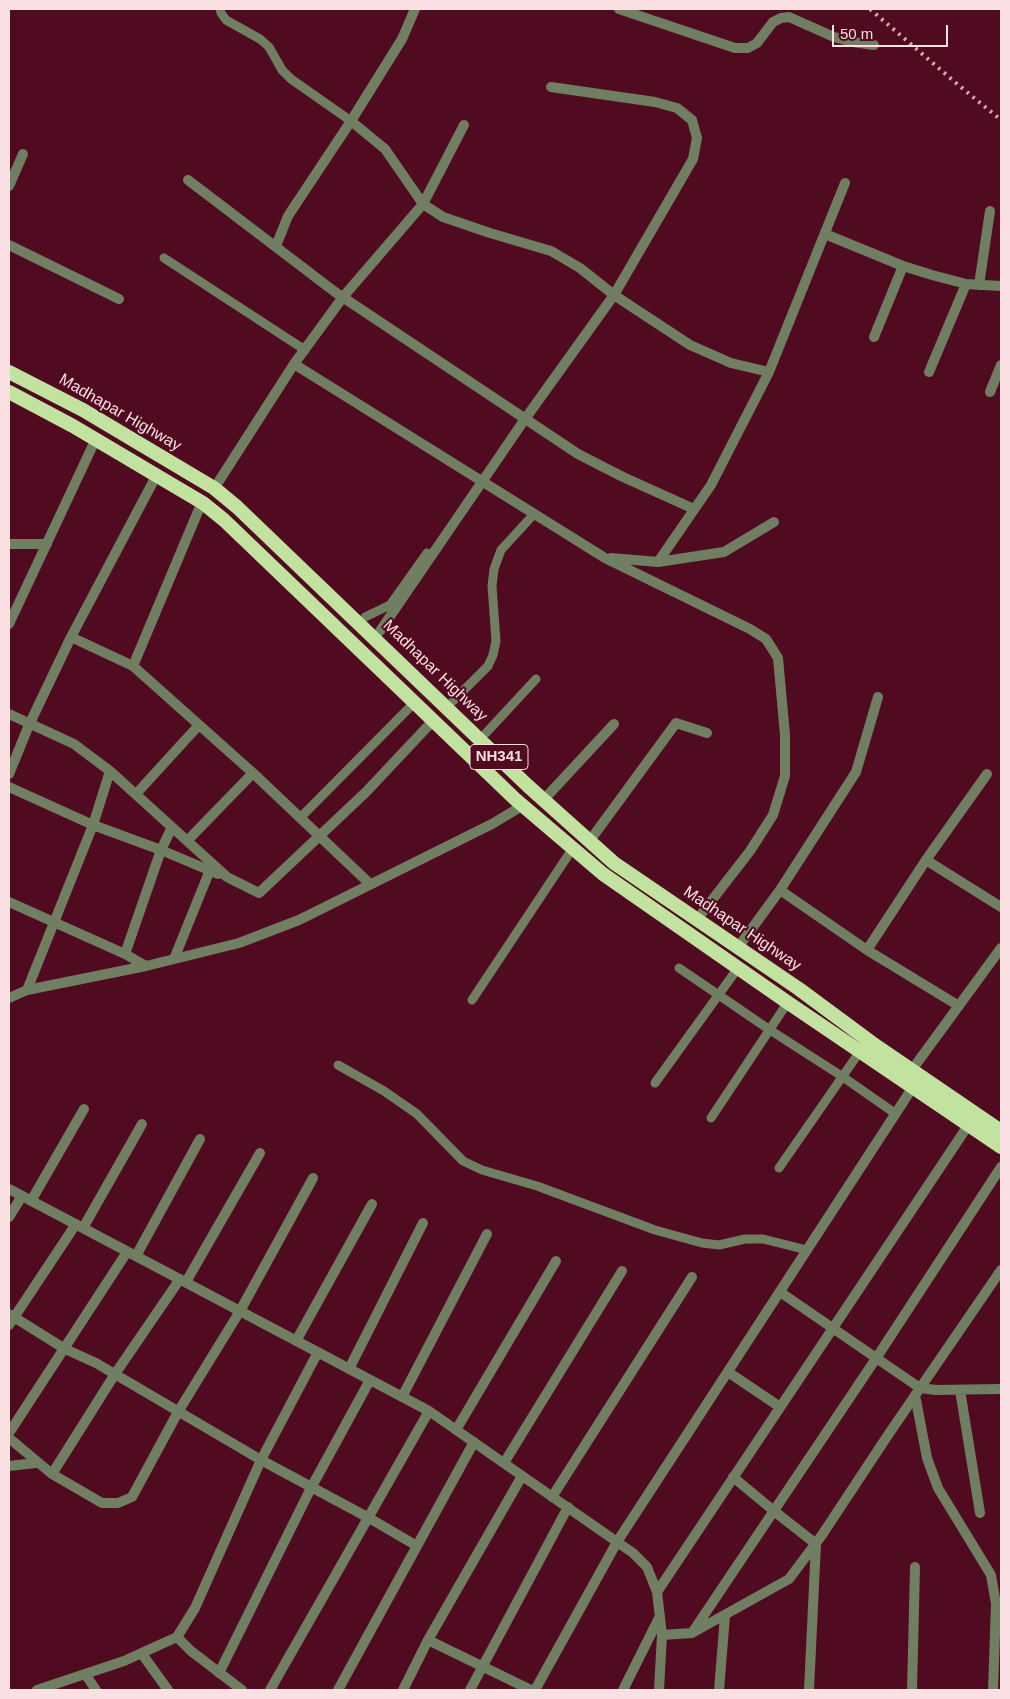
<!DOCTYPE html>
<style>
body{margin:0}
#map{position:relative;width:1010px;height:1699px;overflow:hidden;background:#510b20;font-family:Arial,sans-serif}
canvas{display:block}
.frame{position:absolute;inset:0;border:10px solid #fadfe3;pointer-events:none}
.scale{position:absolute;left:832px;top:25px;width:116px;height:22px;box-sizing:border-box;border:2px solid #fadfe3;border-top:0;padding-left:6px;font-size:15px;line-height:18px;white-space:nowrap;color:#fadfe3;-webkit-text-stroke:4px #510b20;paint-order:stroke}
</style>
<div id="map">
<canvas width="1010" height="1699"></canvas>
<div class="frame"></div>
<div class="scale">50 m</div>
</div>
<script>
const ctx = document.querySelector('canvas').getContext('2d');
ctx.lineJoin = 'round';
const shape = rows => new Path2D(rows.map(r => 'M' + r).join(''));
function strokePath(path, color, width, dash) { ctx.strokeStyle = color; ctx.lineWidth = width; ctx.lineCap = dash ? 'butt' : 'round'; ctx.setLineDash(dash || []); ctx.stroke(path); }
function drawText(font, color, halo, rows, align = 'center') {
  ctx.font = font + ' Arial,sans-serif'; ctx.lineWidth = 4; ctx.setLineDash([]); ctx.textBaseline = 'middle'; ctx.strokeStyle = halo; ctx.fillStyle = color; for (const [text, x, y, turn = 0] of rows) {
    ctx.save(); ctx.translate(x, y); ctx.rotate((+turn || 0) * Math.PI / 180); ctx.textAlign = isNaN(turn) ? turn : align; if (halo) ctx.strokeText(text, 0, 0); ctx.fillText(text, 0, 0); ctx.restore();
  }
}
strokePath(shape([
 [220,9,221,13,226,20,260,39,269,47,282,70,291,79,351,121],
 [164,258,305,350],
 [365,617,390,605,427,553],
 [453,701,488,666,493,655,496,641,492,586,494,569,501,550,534,514],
 [486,733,536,679],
 [301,817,410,707],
 [679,968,770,1030,843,1077,896,1114],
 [472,1000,569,854],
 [338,1065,384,1091,417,1114,463,1161,482,1170,537,1186,655,1230,702,1243,719,1245,745,1239,763,1239,807,1250],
 [655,1083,735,972],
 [711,1118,784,1008],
 [779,1168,856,1057]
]), '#707e61', 9);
strokePath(shape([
 [619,9,735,48,748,48,757,43,773,22,781,18,789,17,834,37,853,42,874,45],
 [351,121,385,149,423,204,443,217,490,233,551,251,580,268,614,295,690,345,731,363,769,372],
 [188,180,335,292,578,454,623,477,694,509],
 [9,186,23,154],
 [825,234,903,266,932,275,966,284,1001,286],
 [9,245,119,299],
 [276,246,288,216,351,121,402,39,415,9],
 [979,285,990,211],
 [874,337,903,266],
 [294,364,605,558,750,629,766,639,778,658,785,735,785,776,773,815,750,851,702,913],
 [929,372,966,284],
 [990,392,1001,365],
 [219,481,294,364,343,297,423,204,464,125],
 [9,544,47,544],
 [611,558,658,562,724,552,774,522],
 [658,562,711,485,769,372,845,183],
 [9,624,93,445],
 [380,631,525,419,614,295,693,159,697,138,692,120,677,108,655,102,551,87],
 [71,637,133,666,253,773,370,884],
 [133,666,199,509],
 [9,714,74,744,110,771,227,877,259,893,366,792,429,725],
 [9,774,29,725,71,637,154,480],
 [9,787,93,825,161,850,218,874],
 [136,794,199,725],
 [549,794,614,724],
 [594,835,676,723,707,733],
 [187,841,253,773],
 [926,860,1001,907],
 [780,890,867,950,959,1006],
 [9,902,125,954,146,966],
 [742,942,780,890,856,772,878,697],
 [867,950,926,860,987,774],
 [125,954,161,850,172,827],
 [174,959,210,870],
 [27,990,93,825,110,771],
 [9,998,27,990,146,966,239,943,299,920,492,824,517,809],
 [917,1063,1001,948],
 [9,1189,429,1411,633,1553,647,1567,657,1592,662,1635,659,1690],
 [31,1201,84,1109],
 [9,1217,22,1196],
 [83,1228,142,1124],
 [136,1256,200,1139],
 [186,1282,260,1153],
 [780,1292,920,1388,936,1390,1001,1389],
 [9,1314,65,1349,96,1363,261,1460,369,1518,417,1546],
 [9,1325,76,1224],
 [296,1341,372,1204],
 [349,1369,423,1223],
 [728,1372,780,1407],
 [960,1390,980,1513],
 [915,1395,927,1458,938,1488,991,1575,996,1604,993,1690],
 [402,1397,487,1234],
 [456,1430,556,1261],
 [9,1433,127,1252],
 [9,1438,52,1474,102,1503,118,1503,132,1497,178,1412,240,1311,313,1178],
 [504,1463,622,1271],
 [9,1466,36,1463],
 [52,1474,115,1374,180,1279],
 [733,1477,774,1511,816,1544,809,1690],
 [552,1497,692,1277],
 [657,1592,965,1130],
 [692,1633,877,1357,1001,1167],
 [662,1635,692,1633,789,1579,822,1535,888,1435,1001,1270],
 [177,1637,191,1651,242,1690],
 [428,1640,531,1690],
 [142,1654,168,1690],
 [219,1673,311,1488,370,1380],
 [85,1674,96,1690],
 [37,1690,124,1661,177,1637,195,1608,261,1460,318,1352],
 [270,1690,429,1411],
 [338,1690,474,1442],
 [403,1690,428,1640,522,1476],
 [470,1690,568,1507],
 [535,1690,617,1542,909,1093],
 [623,1690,660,1616],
 [719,1690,725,1616],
 [912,1690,915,1567]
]), '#707e61', 10);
strokePath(shape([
 [9,372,83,410,214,488,237,507,528,786,614,863,799,989,872,1043,1001,1131],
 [9,392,73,426,203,503,224,520,515,799,603,874,787,1002,1001,1147]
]), '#c2e2a0', 14);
strokePath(shape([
 [870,9,956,83,1001,120]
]), '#d1abb3', 4, [2.5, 5]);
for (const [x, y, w] of [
 [499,757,58]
]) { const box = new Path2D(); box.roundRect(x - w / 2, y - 12.5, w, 25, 4); ctx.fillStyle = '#510b20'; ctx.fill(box); strokePath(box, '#fadfe3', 1); }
drawText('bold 15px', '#fadfe3', null, [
 ["NH341",499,757]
]);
drawText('16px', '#fadfe3', '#510b20', [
 ["Madhapar Highway",120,413,30],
 ["Madhapar Highway",435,671,44],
 ["Madhapar Highway",742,929,34]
]);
</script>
